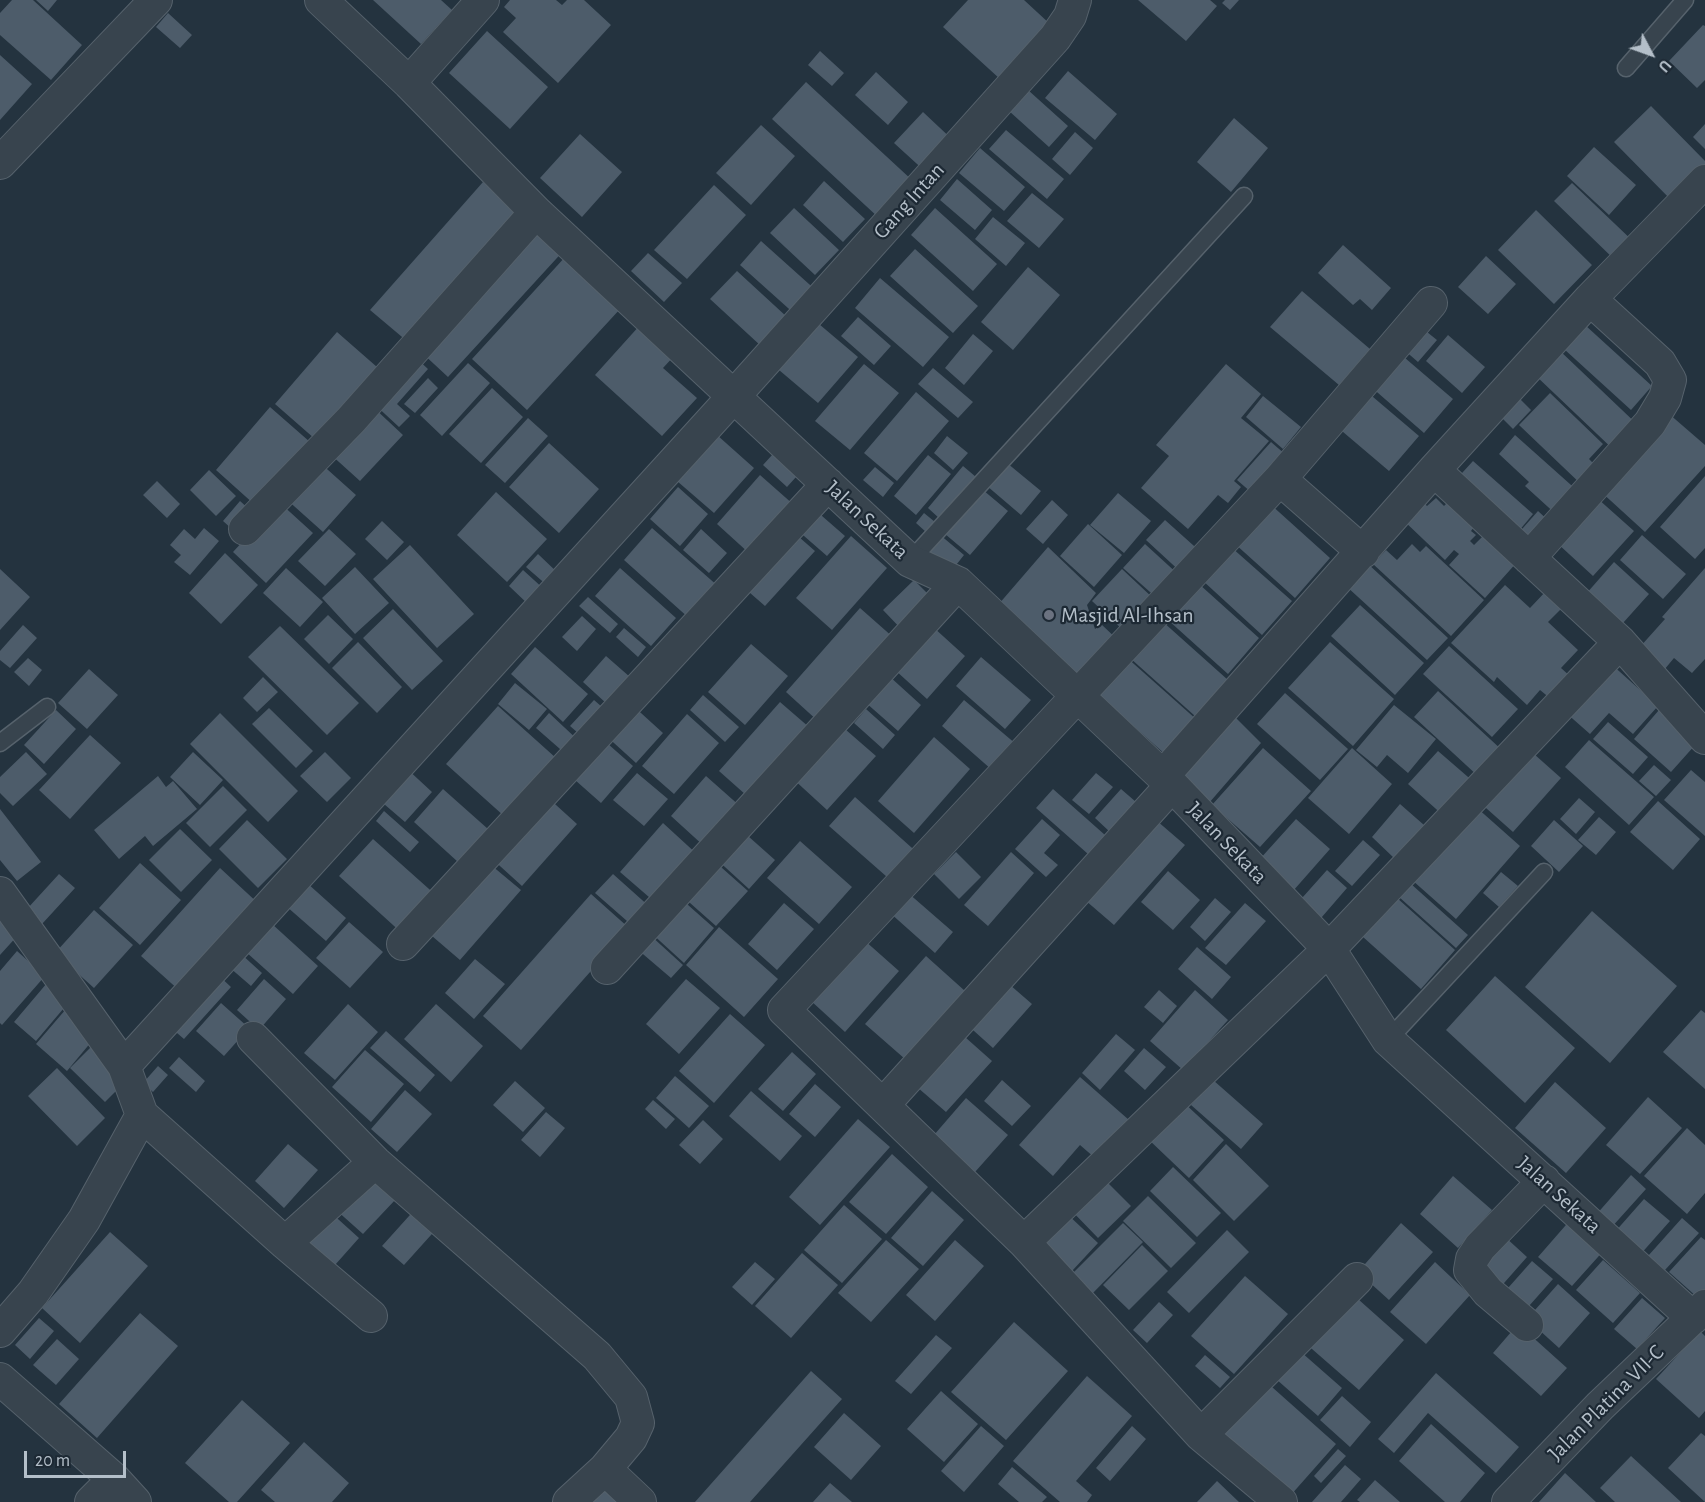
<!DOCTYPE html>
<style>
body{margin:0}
#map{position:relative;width:1705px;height:1502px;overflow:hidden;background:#24333f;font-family:"Alegreya Sans",sans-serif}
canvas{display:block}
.north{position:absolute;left:1621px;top:24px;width:60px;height:60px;-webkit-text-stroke:4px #1d2934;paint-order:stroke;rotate:131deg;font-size:16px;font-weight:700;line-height:24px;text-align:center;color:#b4bfc9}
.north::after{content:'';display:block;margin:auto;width:21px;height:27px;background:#b4bfc9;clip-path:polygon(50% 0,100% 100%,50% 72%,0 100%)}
.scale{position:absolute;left:24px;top:1451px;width:102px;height:27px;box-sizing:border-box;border:3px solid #b4bfc9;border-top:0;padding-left:8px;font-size:18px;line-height:21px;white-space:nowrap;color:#b4bfc9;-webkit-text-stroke:4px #1d2934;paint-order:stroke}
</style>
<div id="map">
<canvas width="1705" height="1502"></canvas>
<div class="north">U</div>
<div class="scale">20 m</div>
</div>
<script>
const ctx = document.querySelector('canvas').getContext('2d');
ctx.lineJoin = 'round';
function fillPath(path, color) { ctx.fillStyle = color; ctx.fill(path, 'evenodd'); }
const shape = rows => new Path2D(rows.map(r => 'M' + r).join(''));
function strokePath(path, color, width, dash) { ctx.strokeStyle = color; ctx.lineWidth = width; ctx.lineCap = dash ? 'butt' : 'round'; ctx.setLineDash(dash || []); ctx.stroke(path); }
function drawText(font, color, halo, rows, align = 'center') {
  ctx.font = font + ' "Alegreya Sans",sans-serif'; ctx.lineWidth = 4.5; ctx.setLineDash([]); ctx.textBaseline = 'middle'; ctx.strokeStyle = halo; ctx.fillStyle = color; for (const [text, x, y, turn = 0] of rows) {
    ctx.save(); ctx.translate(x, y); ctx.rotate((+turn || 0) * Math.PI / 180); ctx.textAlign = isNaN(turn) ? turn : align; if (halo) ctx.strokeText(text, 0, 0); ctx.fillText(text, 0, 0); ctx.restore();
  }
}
fillPath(shape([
 [12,0,33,0,82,45,51,80,0,35,0,13],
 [36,0,57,0,48,11],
 [373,0,441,0,452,10,421,44],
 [510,0,556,0,562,5,567,0,584,0,611,25,558,83,503,32,516,18,504,7],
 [968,0,1024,0,1050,24,1000,79,943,27],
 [1138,0,1210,0,1217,6,1186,41],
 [1225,0,1239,0,1230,10,1222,3],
 [168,13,192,35,180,48,156,27],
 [1703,25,1705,26,1705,80,1697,88,1669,61],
 [487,31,548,87,510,129,449,73],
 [820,51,844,73,832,86,808,65],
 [0,55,32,84,0,120],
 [1068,71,1117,114,1095,140,1045,98],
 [876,72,908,102,888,125,855,95],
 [806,82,913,181,879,218,772,119],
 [1028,90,1068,126,1049,147,1009,111],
 [1651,106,1705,161,1705,175,1675,204,1614,142],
 [923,112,956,143,928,174,894,143],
 [1234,118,1268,148,1231,192,1197,162],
 [1705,124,1705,149,1693,137],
 [761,125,795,156,751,205,716,173],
 [1006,130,1064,179,1047,199,989,149],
 [1075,132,1093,148,1070,175,1052,159],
 [580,134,622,172,582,217,540,178],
 [1594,147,1636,185,1609,215,1567,176],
 [980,148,1025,187,1004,211,959,173],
 [957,179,992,210,975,230,940,200],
 [824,181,865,219,843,242,803,205],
 [483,182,521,214,408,342,370,310],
 [1572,183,1636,244,1618,263,1554,201],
 [714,185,746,215,687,279,654,250],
 [1032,193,1064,219,1039,248,1007,221],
 [794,208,839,250,815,275,770,233],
 [935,208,997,264,973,291,911,235],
 [1536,210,1592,265,1554,304,1498,250],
 [993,217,1025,243,1006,266,975,239],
 [539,221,567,247,448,377,420,351],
 [761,241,819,293,798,317,740,265],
 [1343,245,1391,288,1372,310,1360,299,1353,305,1318,273],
 [915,249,978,306,953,333,890,276],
 [648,253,682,283,664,302,631,271],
 [566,256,621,308,527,410,472,359],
 [1486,256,1516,284,1488,314,1458,287],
 [1028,267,1060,295,1013,350,981,322],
 [737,271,787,317,761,346,710,299],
 [880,278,949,337,923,367,855,308],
 [1302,291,1370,349,1339,385,1270,327],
 [858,317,891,346,874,365,841,336],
 [641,324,675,355,663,368,697,398,662,436,595,375],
 [819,324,858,357,818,403,779,370],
 [1585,325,1652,386,1631,410,1564,349],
 [1422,328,1437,340,1418,362,1403,349],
 [337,332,377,367,315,439,275,404],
 [973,334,993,351,964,385,945,368],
 [1448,335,1485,367,1462,393,1426,361],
 [1558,349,1642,429,1618,454,1534,374],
 [1398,352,1453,399,1424,433,1370,386],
 [414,356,428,369,397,404,410,416,399,427,372,402],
 [468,363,490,383,442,436,420,415],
 [864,364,899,393,850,450,815,421],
 [1226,364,1261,394,1241,418,1269,441,1234,481,1241,487,1228,503,1218,495,1188,529,1141,488,1169,456,1156,445],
 [933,368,973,402,958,418,918,384],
 [428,378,438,388,415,413,404,404],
 [492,388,523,417,481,463,449,434],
 [1366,391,1419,436,1389,471,1336,426],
 [916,392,949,421,897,481,864,453],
 [1550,393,1603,444,1589,459,1600,470,1584,487,1519,425],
 [1515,394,1531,410,1513,429,1497,413],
 [1263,396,1301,427,1283,449,1246,417],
 [372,406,403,435,360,481,329,453],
 [270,407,310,442,255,505,216,470],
 [1668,413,1705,445,1705,466,1645,532,1599,490],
 [528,418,548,436,505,483,485,465],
 [717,435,754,468,714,513,677,481],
 [1515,435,1580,493,1559,517,1525,486,1529,482,1499,454],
 [947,436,968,453,953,470,934,453],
 [1271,442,1286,455,1252,493,1237,480],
 [549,443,599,489,559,533,509,487],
 [782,444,806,466,787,487,763,465],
 [928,455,951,474,916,515,894,496],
 [318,461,356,495,323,532,285,498],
 [1473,461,1533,514,1513,538,1452,484],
 [1007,463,1041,491,1021,515,987,486],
 [963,466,976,477,940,519,928,508],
 [875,467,894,483,883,497,863,480],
 [209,470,236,496,216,516,190,490],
 [760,475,794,505,750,554,717,524],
 [1705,476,1705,548,1695,559,1660,527],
 [157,481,180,504,167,518,143,495],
 [678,487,708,514,680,546,650,519],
 [983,490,1008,511,970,555,945,534],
 [496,492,547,539,507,582,457,535],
 [1118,493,1151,521,1124,553,1090,525],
 [1436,498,1444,506,1448,502,1474,527,1471,531,1476,535,1470,541,1474,545,1486,533,1518,561,1485,598,1449,565,1459,554,1454,550,1445,560,1402,519,1421,500,1427,506],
 [1597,498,1634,531,1593,576,1557,543],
 [1052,500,1068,515,1043,544,1026,529],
 [240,501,250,510,233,530,223,521],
 [279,502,313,533,266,583,233,552],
 [1269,503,1330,558,1295,598,1234,543],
 [814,509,845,536,827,556,796,529],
 [1538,511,1551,523,1528,549,1515,537],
 [924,513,935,522,926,532,916,523],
 [1165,520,1203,554,1184,575,1146,540],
 [382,521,404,542,387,560,365,539],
 [1088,524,1122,555,1094,587,1060,556],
 [204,528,219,541,190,575,174,562,181,555,170,545,184,529,195,539],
 [652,528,719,587,690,619,624,560],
 [329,529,356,554,325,586,298,561],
 [701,529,727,553,709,573,683,550],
 [791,530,815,551,765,606,742,586],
 [939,534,964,555,949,574,923,552],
 [1642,535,1686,574,1663,599,1620,560],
 [851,536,887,568,832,630,796,598],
 [1145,544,1180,576,1159,600,1123,568],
 [1412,544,1420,552,1426,546,1484,600,1451,636,1373,564,1386,550,1397,560],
 [410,545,474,614,437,648,373,579],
 [1048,547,1096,593,1087,605,1095,629,1101,624,1120,642,1081,686,998,605],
 [1231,547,1292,601,1262,635,1202,580],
 [225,553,258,585,221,624,189,593],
 [538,554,560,575,549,587,526,567],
 [1614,562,1649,594,1614,633,1579,602],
 [1367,563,1448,638,1427,660,1346,586],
 [355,567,389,603,355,634,322,598],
 [286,568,323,602,300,627,263,593],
 [620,568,676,618,651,646,595,596],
 [1705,568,1705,659,1692,673,1674,658,1664,670,1639,648,1665,619,1662,617],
 [0,569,30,597,0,630],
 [1122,569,1154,599,1124,631,1092,601],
 [523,570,545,590,530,606,509,586],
 [914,580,936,602,905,633,883,610],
 [1199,584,1259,638,1228,674,1168,620],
 [1505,585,1530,608,1547,590,1564,606,1548,622,1578,650,1561,668,1571,677,1551,699,1540,690,1527,705,1497,677,1494,682,1451,643],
 [588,597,618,624,610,633,579,606],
 [1360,605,1424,663,1395,695,1331,636],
 [860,608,894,638,819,722,786,692],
 [393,609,443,661,412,690,363,638],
 [328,615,353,639,329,664,304,639],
 [582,616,596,629,577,651,562,637],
 [1162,621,1228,680,1195,716,1130,658],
 [23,625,37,638,10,668,0,660,0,651],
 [280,626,359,703,327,735,248,657],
 [933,627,965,656,927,699,895,670],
 [624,628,646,647,638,657,616,637],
 [358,642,402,687,377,713,332,668],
 [1330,642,1394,699,1353,746,1288,688],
 [751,644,788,676,745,725,708,692],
 [1449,646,1518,709,1492,737,1423,674],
 [535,647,588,694,563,722,511,674],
 [606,656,630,677,607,704,583,682],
 [1125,656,1197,720,1166,755,1094,691],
 [981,657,1031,700,1005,729,956,686],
 [28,658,42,670,29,686,14,672],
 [1610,663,1658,706,1633,734,1609,713,1590,734,1565,712],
 [89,669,118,695,87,729,58,703],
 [889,676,921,705,898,731,865,702],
 [263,677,278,692,257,712,243,698],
 [515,683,547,709,529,730,498,704],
 [1438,691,1503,751,1479,777,1414,717],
 [1285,693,1348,749,1320,780,1257,724],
 [703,695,739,727,725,742,690,710],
 [594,700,609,713,585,739,570,726],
 [964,700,1023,750,1000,777,942,726],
 [780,702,817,734,755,803,719,771],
 [630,703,663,733,636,763,603,733],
 [1394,705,1436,739,1408,773,1387,755,1377,767,1356,750],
 [498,706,556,758,504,816,446,764],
 [269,708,313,751,296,768,252,724],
 [866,709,895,735,883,749,854,723],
 [56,710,76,729,44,764,24,745],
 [1659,710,1696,744,1671,772,1634,739],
 [220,713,298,791,268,822,190,744],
 [549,713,580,742,568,756,536,728],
 [687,714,719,743,674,794,642,766],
 [1232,714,1261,743,1209,803,1176,772],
 [1608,722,1648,757,1633,774,1593,739],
 [838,723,876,756,827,810,791,777],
 [90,735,121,763,70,819,39,790],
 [599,736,633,766,601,803,566,772],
 [934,737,970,769,914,833,878,801],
 [1589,740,1654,797,1629,825,1565,767],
 [1525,746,1561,778,1513,832,1477,800],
 [1263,748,1311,791,1260,847,1212,805],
 [1352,748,1392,784,1349,834,1308,798],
 [1438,751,1475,783,1445,817,1408,784],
 [26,752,47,774,13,806,0,793,0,777],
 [193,752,223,780,200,805,170,777],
 [325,752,351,778,327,802,300,776],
 [1654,765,1671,780,1656,796,1639,781],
 [405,767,432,792,405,822,377,798],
 [1691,770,1705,782,1705,836,1664,800],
 [637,773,668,799,644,826,613,800],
 [1096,773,1113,787,1089,814,1072,800],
 [158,776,166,787,173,781,197,809,153,846,145,836,119,859,94,830],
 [706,776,741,807,705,847,671,816],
 [223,786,247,810,210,847,186,823],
 [443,789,488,829,458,862,414,822],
 [1053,789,1105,835,1088,854,1036,808],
 [1121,789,1136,802,1110,832,1095,818],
 [545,795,577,824,522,886,490,857],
 [855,797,921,856,895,884,829,826],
 [1579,798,1595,812,1576,834,1560,819],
 [1658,801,1700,839,1673,870,1630,832],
 [1400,804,1424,825,1394,858,1372,837],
 [1476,807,1520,846,1456,919,1412,880],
 [0,809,41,862,17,881,0,860],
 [384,811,419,842,410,852,376,821],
 [1149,814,1185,845,1114,925,1078,894],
 [1599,817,1616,832,1596,855,1578,840],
 [1042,819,1060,835,1044,853,1058,865,1046,877,1015,849],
 [1296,819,1330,849,1293,891,1259,860],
 [247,820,287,859,258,888,219,849],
 [1554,820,1583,846,1559,872,1531,846],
 [663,823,699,856,657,904,620,872],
 [739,828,775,860,749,889,714,857],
 [180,829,212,860,181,892,149,860],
 [373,839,438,897,404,935,339,876],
 [1363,840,1380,855,1352,886,1335,871],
 [800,841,852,887,819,924,767,878],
 [956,852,981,877,959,899,934,874],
 [1011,852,1034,873,988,926,964,905],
 [485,860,521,890,460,960,425,930],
 [713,860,748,891,716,926,681,895],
 [140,863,181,900,140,945,99,908],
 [220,868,260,905,181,992,141,956],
 [1327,870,1347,888,1315,925,1294,907],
 [1168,871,1200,900,1173,930,1141,902],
 [1501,872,1518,886,1499,907,1483,893],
 [59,874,75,888,42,924,27,909],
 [613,874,651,908,635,928,595,893],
 [1401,875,1468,935,1456,948,1389,888],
 [307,883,346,918,326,941,286,906],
 [1387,889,1455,950,1421,989,1353,928],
 [907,892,953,932,935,953,889,912],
 [591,894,629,928,521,1050,483,1016],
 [679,897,714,928,684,963,649,931],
 [1215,898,1231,912,1205,941,1190,927],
 [784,903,814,929,777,970,748,944],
 [1245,903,1266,921,1226,965,1205,948],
 [94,910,133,945,94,988,55,953],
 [1592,911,1677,986,1610,1063,1525,987],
 [0,916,19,934,0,955],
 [349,922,383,952,350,988,316,958],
 [271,923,318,966,293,994,246,952],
 [719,927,778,979,744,1017,686,965],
 [650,935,683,965,671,978,637,949],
 [864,940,899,971,845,1032,810,1000],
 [1197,947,1231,977,1212,999,1178,969],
 [17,951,45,976,2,1025,0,1023,0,971],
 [240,953,262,973,251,986,229,967],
 [926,956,965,991,905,1059,865,1024],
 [475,959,505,984,474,1019,445,993],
 [217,974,231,987,184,1039,170,1027],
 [1495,976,1575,1048,1525,1103,1446,1030],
 [1002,978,1032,1004,993,1048,964,1022],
 [264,979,286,999,259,1030,237,1010],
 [686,979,720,1008,679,1054,646,1024],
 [47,983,69,1002,36,1041,14,1022],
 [1159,990,1177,1006,1163,1023,1144,1007],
 [1195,990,1228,1020,1183,1070,1150,1041],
 [221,1003,249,1028,224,1056,196,1031],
 [348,1004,378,1032,335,1080,304,1053],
 [436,1004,483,1046,451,1082,404,1039],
 [66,1009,97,1035,67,1071,36,1044],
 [1701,1010,1705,1013,1705,1089,1663,1052],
 [730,1014,765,1045,714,1103,679,1071],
 [956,1029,992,1061,946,1112,910,1081],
 [386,1031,435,1075,420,1092,370,1048],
 [1116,1034,1135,1050,1100,1090,1082,1073],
 [94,1044,129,1078,105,1102,70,1068],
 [1144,1048,1166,1067,1145,1090,1124,1071],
 [365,1050,404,1084,371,1122,332,1087],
 [792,1052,816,1074,783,1111,758,1089],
 [179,1057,205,1081,196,1092,169,1068],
 [158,1066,168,1075,153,1092,143,1083],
 [57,1068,105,1118,77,1146,28,1096],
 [675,1076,709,1106,689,1128,656,1098],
 [1080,1077,1129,1120,1095,1158,1080,1145,1053,1176,1019,1145],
 [1002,1080,1031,1106,1012,1126,984,1101],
 [1213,1080,1263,1124,1241,1149,1191,1105],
 [515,1081,545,1108,523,1132,493,1105],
 [1555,1082,1606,1128,1566,1173,1515,1128],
 [815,1084,841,1107,815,1137,789,1114],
 [405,1090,432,1114,397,1152,371,1129],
 [751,1091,802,1136,780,1161,729,1116],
 [1648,1097,1682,1128,1640,1174,1606,1145],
 [966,1098,1008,1135,975,1172,934,1135],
 [653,1100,675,1119,666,1129,645,1109],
 [1182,1101,1224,1140,1189,1178,1147,1138],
 [546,1112,565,1128,540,1157,521,1140],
 [858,1119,890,1147,820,1225,789,1197],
 [703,1120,723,1139,700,1164,679,1145],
 [1687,1128,1705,1145,1705,1193,1687,1214,1644,1176],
 [288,1144,318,1170,284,1208,255,1181],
 [1226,1144,1269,1186,1234,1221,1193,1180],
 [892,1154,928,1187,886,1234,849,1202],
 [1173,1167,1221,1213,1197,1237,1150,1191],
 [367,1173,396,1199,363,1234,335,1209],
 [1631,1175,1646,1189,1610,1229,1595,1216],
 [1101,1176,1131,1206,1098,1238,1068,1207],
 [1453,1176,1492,1210,1458,1248,1420,1214],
 [932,1191,964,1220,923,1266,891,1238],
 [1148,1196,1196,1243,1171,1268,1123,1221],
 [1644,1199,1670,1221,1639,1256,1614,1233],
 [844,1205,882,1239,842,1283,804,1250],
 [418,1206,440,1225,404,1265,382,1246],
 [328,1210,359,1238,335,1265,304,1238],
 [1065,1212,1098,1243,1072,1271,1039,1240],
 [1572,1218,1606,1248,1572,1286,1538,1257],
 [1682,1218,1699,1233,1665,1270,1648,1256],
 [1123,1223,1143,1242,1090,1296,1070,1276],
 [1401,1223,1433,1252,1389,1300,1358,1272],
 [1227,1230,1249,1252,1189,1313,1167,1292],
 [110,1232,148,1266,80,1343,42,1308],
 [1504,1236,1527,1257,1497,1291,1473,1270],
 [1701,1237,1705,1240,1705,1289,1697,1297,1669,1272],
 [886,1240,919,1269,871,1322,838,1293],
 [955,1240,984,1266,935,1321,906,1295],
 [1142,1245,1168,1271,1129,1310,1103,1285],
 [802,1253,838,1285,791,1338,755,1306],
 [1603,1260,1640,1293,1613,1323,1576,1290],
 [1532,1261,1553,1279,1521,1315,1500,1297],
 [755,1262,775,1279,752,1305,732,1287],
 [1435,1262,1470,1295,1426,1344,1390,1312],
 [1245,1276,1288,1314,1234,1374,1191,1336],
 [1558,1284,1590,1313,1559,1348,1527,1319],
 [1349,1291,1404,1340,1359,1390,1304,1342],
 [1642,1298,1665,1318,1637,1349,1614,1329],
 [1159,1302,1173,1315,1147,1343,1133,1330],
 [140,1313,178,1346,97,1438,59,1404],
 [39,1318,54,1331,30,1359,15,1345],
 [1014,1322,1068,1371,1006,1440,951,1392],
 [1518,1324,1567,1368,1541,1396,1493,1353],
 [1700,1331,1705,1336,1705,1411,1699,1418,1656,1379],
 [936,1335,952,1348,911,1394,895,1381],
 [57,1339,79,1359,56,1385,33,1365],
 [1301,1352,1342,1388,1318,1416,1276,1379],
 [1205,1355,1230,1377,1220,1388,1195,1366],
 [811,1371,842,1399,750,1502,695,1502],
 [1436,1373,1519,1447,1496,1473,1428,1413,1394,1453,1378,1439],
 [1087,1376,1132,1416,1076,1481,1092,1495,1087,1502,1060,1502,1013,1461],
 [1263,1379,1336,1444,1290,1496,1217,1431],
 [941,1391,978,1424,944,1462,907,1429],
 [1342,1396,1371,1422,1350,1447,1320,1420],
 [242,1400,290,1443,237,1502,229,1502,185,1463],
 [844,1413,881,1446,851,1480,814,1447],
 [1431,1424,1485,1473,1460,1502,1445,1502,1399,1461],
 [981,1426,1004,1446,964,1492,941,1471],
 [1132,1426,1146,1439,1110,1481,1096,1468],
 [1701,1433,1705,1436,1705,1502,1668,1468],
 [304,1442,349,1483,332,1502,275,1502,261,1490],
 [1338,1449,1346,1456,1321,1483,1314,1476],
 [1631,1456,1681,1502,1615,1502,1600,1488],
 [1345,1465,1361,1479,1341,1502,1312,1502],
 [1012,1467,1047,1497,1042,1502,1019,1502,998,1484],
 [1565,1473,1596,1502,1539,1502],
 [605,1475,635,1502,581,1502],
 [1375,1480,1400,1502,1360,1502,1357,1500],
 [1217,1481,1239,1502,1197,1502],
 [830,1483,852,1502,813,1502]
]), '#4d5c6a');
const lane = shape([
 [1626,68,1685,0],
 [910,561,1244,196],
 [0,743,47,707],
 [1388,1040,1544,872]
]);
const street = shape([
 [321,0,409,83,536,212,910,561,958,583,1172,785,1329,949,1388,1040,1693,1318],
 [409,83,483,0],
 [0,163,156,0],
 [1434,470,1620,642,1705,738],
 [1280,479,1363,552],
 [245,529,351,420,536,212],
 [1529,558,1650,423,1665,398,1670,380,1660,363,1590,299],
 [1163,776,1434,470,1590,299,1705,181],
 [0,893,124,1066,142,1115,84,1220,33,1293,0,1331],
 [403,944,828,484],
 [607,968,958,583],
 [253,1038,375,1162,597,1356,631,1397,638,1423,631,1438,605,1469,569,1502],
 [124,1066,734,396,1055,38,1070,16,1075,0],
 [883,1105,1172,785],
 [142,1115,285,1243,371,1316],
 [1024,1242,1329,949,1620,642],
 [285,1243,375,1162],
 [1527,1325,1488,1292,1470,1270,1472,1259,1480,1247,1544,1181],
 [0,1379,114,1479,135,1502],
 [1201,1435,1357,1279],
 [605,1469,640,1502],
 [91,1502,114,1479],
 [1281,1502,1201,1435,1024,1242,784,1010,1280,479,1431,303],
 [1508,1502,1600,1406,1705,1306]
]);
strokePath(lane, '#56626c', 19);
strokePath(street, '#56626c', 34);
strokePath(lane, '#38444e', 16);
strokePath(street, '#38444e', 32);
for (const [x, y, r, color] of [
 [1049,615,6,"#6b7280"]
]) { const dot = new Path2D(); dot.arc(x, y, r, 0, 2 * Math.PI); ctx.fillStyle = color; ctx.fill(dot); strokePath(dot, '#1d2934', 2); }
drawText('22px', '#b4bfc9', '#1d2934', [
 ["Gang Intan",909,201,-48],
 ["Jalan Sekata",867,520,43],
 ["Jalan Sekata",1227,843,46],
 ["Jalan Sekata",1559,1195,42],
 ["Jalan Platina VII-C",1606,1403,-45]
]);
drawText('22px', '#b4bfc9', '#1d2934', [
 ["Masjid Al-Ihsan",1061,615]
], 'left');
</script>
